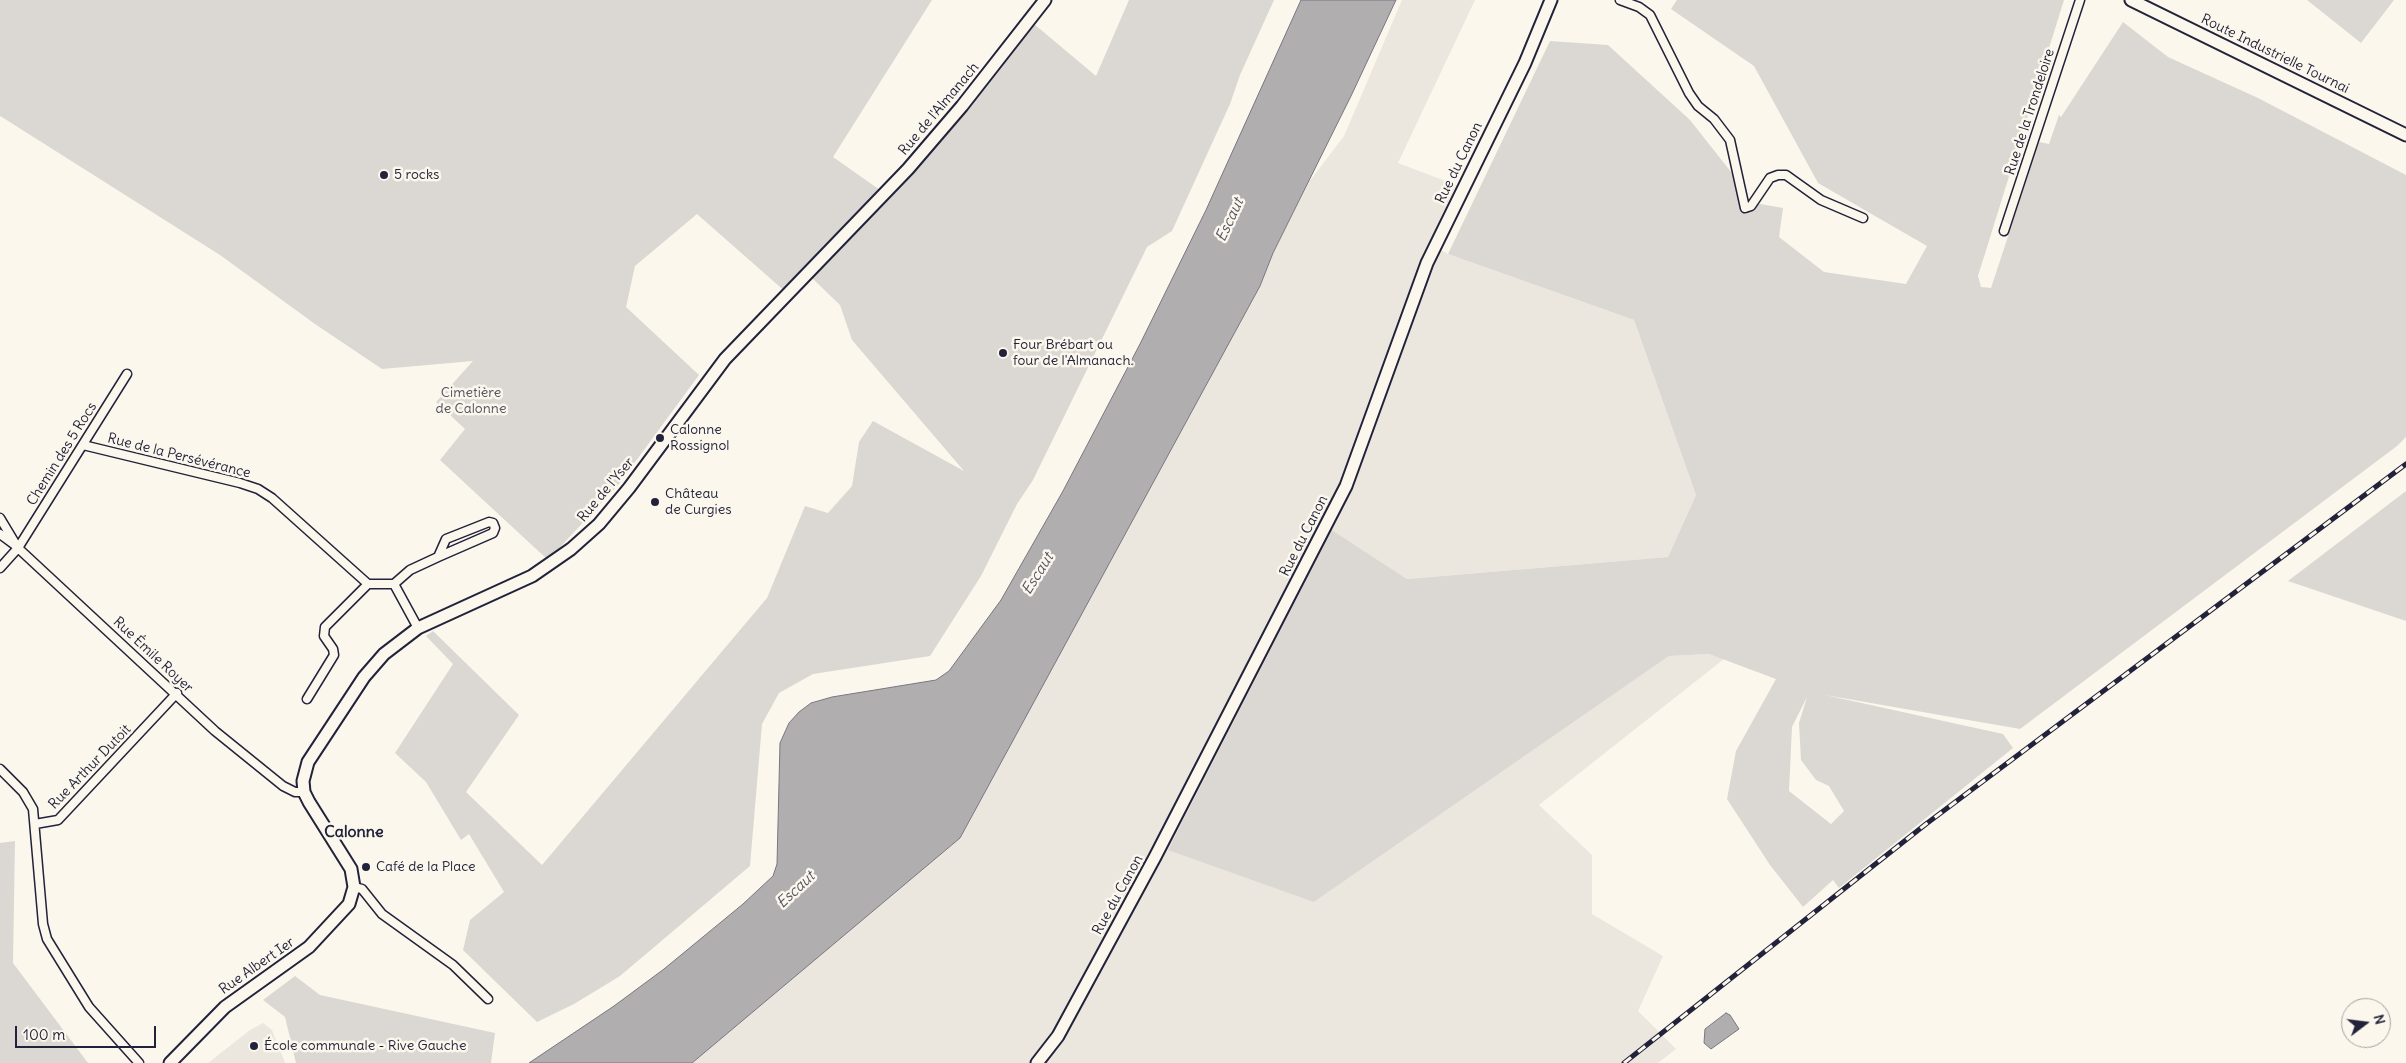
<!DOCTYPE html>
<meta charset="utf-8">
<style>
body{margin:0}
#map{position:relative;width:2406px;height:1063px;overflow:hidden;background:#fbf7ec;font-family:Delius,sans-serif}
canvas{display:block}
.north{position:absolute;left:2341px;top:998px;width:50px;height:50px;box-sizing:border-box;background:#fbf7ec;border:1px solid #a4a2a5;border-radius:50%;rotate:75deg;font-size:14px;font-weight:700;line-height:20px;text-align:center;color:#22223b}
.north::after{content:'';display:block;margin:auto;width:18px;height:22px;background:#22223b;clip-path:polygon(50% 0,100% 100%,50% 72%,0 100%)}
.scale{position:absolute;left:15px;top:1026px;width:141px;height:22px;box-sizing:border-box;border:2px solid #22223b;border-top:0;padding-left:6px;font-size:15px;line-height:18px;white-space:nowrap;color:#22223b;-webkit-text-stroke:4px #fbf7ec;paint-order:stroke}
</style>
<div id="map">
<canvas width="2406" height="1063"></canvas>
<div class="north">N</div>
<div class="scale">100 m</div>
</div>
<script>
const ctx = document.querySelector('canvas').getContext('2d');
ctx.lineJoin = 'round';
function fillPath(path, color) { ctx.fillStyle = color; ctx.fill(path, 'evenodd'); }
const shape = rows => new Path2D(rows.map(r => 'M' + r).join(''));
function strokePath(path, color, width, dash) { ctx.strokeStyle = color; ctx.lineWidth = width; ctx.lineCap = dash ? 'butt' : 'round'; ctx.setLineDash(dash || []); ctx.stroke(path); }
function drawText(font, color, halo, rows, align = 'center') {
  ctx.font = font + ' Delius,sans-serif'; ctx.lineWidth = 5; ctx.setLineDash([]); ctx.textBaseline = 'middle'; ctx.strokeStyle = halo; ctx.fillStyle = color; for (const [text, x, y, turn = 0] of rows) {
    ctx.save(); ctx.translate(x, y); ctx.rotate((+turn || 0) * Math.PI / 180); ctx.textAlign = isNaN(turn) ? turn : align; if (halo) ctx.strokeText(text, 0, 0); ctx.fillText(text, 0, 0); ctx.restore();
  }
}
fillPath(shape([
 [1402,0,1475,0,1398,163,1456,185,1429,243,1448,254,1634,320,1696,495,1668,557,1407,579,1332,530,1314,902,1669,656,1709,654,1724,659,1539,805,1592,855,1592,914,1663,956,1638,1011,1676,1049,1658,1063,692,1063,960,838,1260,286,1273,253,1309,182,1344,136],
 [263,1023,272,1030,285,1063,208,1063,250,1030]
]), '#ebe7df');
fillPath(shape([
 [0,0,932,0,833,157,880,190,788,294,697,214,635,266,626,307,699,375,619,484,548,560,440,460,465,429,436,402,473,361,382,369,315,324,220,255,5,119,0,116],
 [1129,0,1274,0,1240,75,1230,104,1172,231,1147,247,1033,480,1017,504,981,576,930,656,813,674,779,693,762,724,750,866,620,976,574,1004,537,1022,463,950,470,920,504,892,469,834,461,840,426,782,395,753,453,664,426,636,433,631,519,715,466,792,542,865,767,598,805,506,828,513,852,486,859,442,873,421,964,471,852,340,840,305,811,277,839,242,1034,24,1096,76],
 [1677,0,2064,0,1978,276,1981,287,1991,288,2039,142,2049,144,2059,115,2061,117,2123,22,2168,57,2258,98,2406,175,2406,437,2397,446,2020,729,1825,695,2003,734,2013,748,1839,888,1833,880,1803,907,1770,865,1727,799,1736,751,1776,679,1709,654,1669,656,1314,902,1168,850,1332,530,1407,579,1668,557,1696,495,1634,320,1448,254,1550,41,1608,45,1690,120,1739,182,1745,208,1760,204,1783,208,1779,237,1824,272,1906,284,1927,246,1818,183,1754,66,1671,9],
 [1807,697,1799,723,1801,760,1816,780,1829,786,1844,811,1831,824,1789,791,1792,727],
 [2307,0,2394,0,2361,43],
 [2406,491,2406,621,2288,581],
 [15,841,13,963,88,1063,0,1063,0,843],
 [295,976,320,995,495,1033,491,1063,296,1063,285,1017,263,1000]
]), '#dbd8d3');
const water = shape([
 [1301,0,1396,0,1351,96,1273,253,1260,286,960,838,692,1063,529,1063,614,1006,664,969,743,904,773,876,777,864,780,743,789,723,799,712,811,703,832,697,936,680,949,671,1001,600,1063,491,1140,344,1206,210,1301,0],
 [1726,1013,1730,1015,1739,1029,1711,1049,1704,1043,1705,1029,1726,1013]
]);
fillPath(water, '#b1aeb0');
strokePath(water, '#787681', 1);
const minor = shape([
 [1620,0,1639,7,1650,15,1689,93,1698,106,1714,119,1730,140,1745,208,1751,206,1770,178,1778,175,1786,175,1821,200,1863,218],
 [2004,231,2080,0],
 [83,445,240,483,258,489,272,498,368,584,394,584,418,628],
 [0,518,18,548,215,731,283,786,295,792,304,792],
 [0,534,15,545],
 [0,568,18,548,127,374],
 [394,584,410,570,438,557,493,533,495,528,493,523,489,522,446,539,438,557],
 [307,699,334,655,333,649,324,636,325,627,368,584],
 [0,769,23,792,33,809,43,924,47,939,89,1007,139,1063],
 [35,824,58,820,177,693],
 [354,887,362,889,382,914,453,965,488,999]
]);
const secondary = shape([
 [2131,0,2406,135],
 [170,1063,225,1007,309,947,349,904,354,887,351,869,309,802,304,792,303,781,308,762,364,677,384,654,418,628,532,576,571,549,599,524,629,488,725,359,908,169,962,106,1045,0],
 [1037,1063,1058,1036,1155,857,1346,486,1427,263,1525,63,1551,0]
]);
strokePath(minor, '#22223b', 11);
strokePath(secondary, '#22223b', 15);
strokePath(minor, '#fbf7ec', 8);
strokePath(secondary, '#fbf7ec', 11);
const rail = shape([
 [1624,1063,1926,824,2406,464]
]);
strokePath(rail, '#22223b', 5);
strokePath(rail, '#fbf7ec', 3, [9]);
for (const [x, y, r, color] of [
 [384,175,5,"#22223b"],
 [1003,353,5,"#22223b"],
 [660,438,5,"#22223b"],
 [655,502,5,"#22223b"],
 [366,867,5,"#22223b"],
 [254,1046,5,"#22223b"]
]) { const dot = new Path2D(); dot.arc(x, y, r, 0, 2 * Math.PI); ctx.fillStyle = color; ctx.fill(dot); strokePath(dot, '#fbf7ec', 2); }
drawText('14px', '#22223b', '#fbf7ec', [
 ["Route Industrielle Tournai",2275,54,26],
 ["Rue de l'Almanach",939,109,-50],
 ["Rue de la Trondeloire",2030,112,-72],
 ["Rue du Canon",1459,163,-64],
 ["Chemin des 5 Rocs",62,454,-58],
 ["Rue de la Persévérance",179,456,14],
 ["Rue de l'Yser",606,490,-50],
 ["Rue du Canon",1304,536,-63],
 ["Rue Émile Royer",153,655,43],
 ["Rue Arthur Dutoit",90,767,-46],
 ["Rue du Canon",1118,895,-61],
 ["Rue Albert Ier",257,966,-35]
]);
drawText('14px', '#22223b', '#fbf7ec', [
 ["5 rocks",394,175],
 ["Four Brébart ou",1013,345],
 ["four de l'Almanach.",1013,361],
 ["Calonne",670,430],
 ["Rossignol",670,446],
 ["Château",665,494],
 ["de Curgies",665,510],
 ["Café de la Place",376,867],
 ["École communale - Rive Gauche",264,1046]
], 'left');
drawText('14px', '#505061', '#fbf7ec', [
 ["Cimetière",471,393],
 ["de Calonne",471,409]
]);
drawText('italic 15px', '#545364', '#fbf7ec', [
 ["Escaut",1230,220,-65],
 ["Escaut",1038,574,-58],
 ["Escaut",796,890,-43]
]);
drawText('bold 16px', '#22223b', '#fbf7ec', [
 ["Calonne",354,832]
]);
</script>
